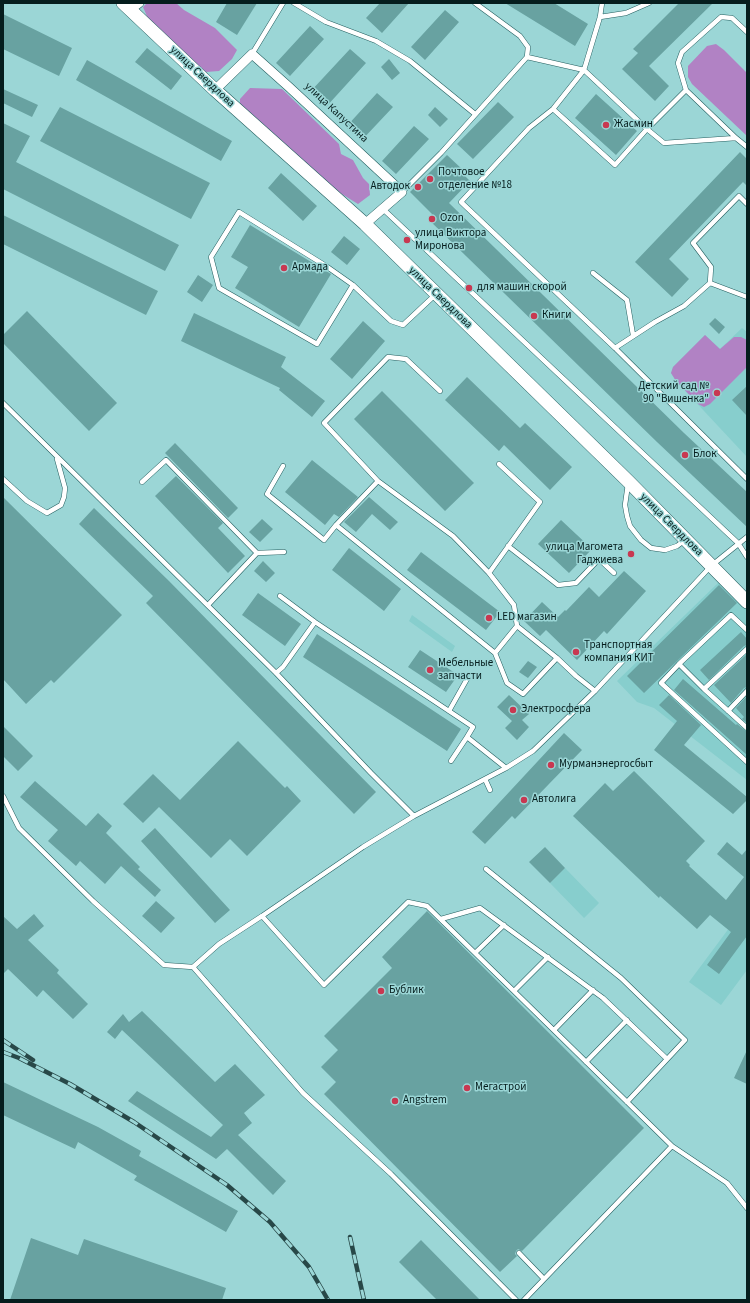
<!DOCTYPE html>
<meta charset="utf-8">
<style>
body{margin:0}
#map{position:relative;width:750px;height:1303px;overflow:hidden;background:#9bd6d6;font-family:"Source Sans 3",sans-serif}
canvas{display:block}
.frame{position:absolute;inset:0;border:4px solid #051d1d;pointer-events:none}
</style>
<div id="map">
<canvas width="750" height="1303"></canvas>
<div class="frame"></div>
</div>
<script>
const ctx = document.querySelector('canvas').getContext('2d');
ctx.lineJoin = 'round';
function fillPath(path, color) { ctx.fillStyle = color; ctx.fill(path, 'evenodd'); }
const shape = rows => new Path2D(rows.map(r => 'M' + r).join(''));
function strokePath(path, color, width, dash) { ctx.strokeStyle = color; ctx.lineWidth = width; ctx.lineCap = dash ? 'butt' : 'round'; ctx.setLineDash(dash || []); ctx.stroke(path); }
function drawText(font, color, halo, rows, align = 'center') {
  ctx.font = font + ' "Source Sans 3",sans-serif'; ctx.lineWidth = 3; ctx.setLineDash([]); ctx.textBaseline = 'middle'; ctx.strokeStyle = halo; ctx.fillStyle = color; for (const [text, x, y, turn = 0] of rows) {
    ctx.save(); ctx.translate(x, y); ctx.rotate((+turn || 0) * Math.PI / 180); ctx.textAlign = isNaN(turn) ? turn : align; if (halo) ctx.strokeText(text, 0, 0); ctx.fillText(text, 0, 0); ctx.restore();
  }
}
fillPath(shape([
 [742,328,747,332,747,457,676,381,671,373,673,367,705,335,720,349],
 [719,582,747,610,747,780,654,708,637,702,617,681],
 [412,615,455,646,452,652,409,621],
 [565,868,599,903,584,918,550,883],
 [747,904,747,970,721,1005,689,982]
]), '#87cecd');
fillPath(shape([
 [147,3,176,3,184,10,215,28,237,50,232,59,219,71,206,72,149,21,143,7],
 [716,44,724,50,747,73,747,136,692,84,688,77,688,66,707,46],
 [250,88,282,89,339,144,341,154,353,160,363,178,369,184,370,195,358,204,337,191,240,104,240,99],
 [705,335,720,349,734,337,741,337,747,340,747,367,710,404,704,407,698,404,676,381,671,373,673,367]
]), '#b182c4');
fillPath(shape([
 [227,3,257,3,237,35,216,22],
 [380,3,409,3,382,33,366,18],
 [505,3,554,3,588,24,575,46],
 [679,3,713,3,649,66,669,86,655,101,622,69,638,53,633,49],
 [445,10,459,22,425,60,411,47],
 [3,14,72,48,59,76,3,49],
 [310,26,324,39,290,76,276,63],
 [147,48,182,76,171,90,135,62],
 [350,49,366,63,326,107,310,92],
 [389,59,400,73,392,80,381,67],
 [87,60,232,141,221,161,76,80],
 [3,89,38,105,32,117,3,103],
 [377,93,393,107,361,141,346,127],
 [596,94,637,131,616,155,575,118],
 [498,102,514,117,473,159,457,144],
 [60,107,210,183,191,219,40,141],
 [435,107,448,119,440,127,428,115],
 [3,123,30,136,16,162,179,245,165,271,3,189],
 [414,126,429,139,396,174,382,161],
 [740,152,747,159,747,186,743,182,669,259,689,279,672,297,635,262],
 [447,155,463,170,461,172,470,181,449,203,684,433,747,492,747,527,657,442,428,219,432,214,410,192],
 [281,173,317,206,303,221,268,188],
 [3,215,158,291,146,315,3,244],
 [250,225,331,274,299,327,235,288,248,267,231,257],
 [344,236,360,249,347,265,331,252],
 [198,275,213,285,202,302,187,292],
 [27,311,117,403,89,431,3,343,3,335],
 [194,313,286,357,281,367,325,401,312,417,279,390,280,388,181,341],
 [715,318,725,327,719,334,709,324],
 [363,321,385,341,352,379,330,359],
 [467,377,520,428,525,423,572,467,550,490,504,445,499,451,445,400],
 [747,386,747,416,732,400],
 [382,391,474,483,445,511,354,419],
 [175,443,238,508,228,518,165,453],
 [312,460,358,497,339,517,334,514,325,525,285,492],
 [176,476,223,523,218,528,245,556,228,573,155,496],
 [3,497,122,615,54,683,51,680,26,704,3,679],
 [369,497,398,522,390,530,372,514,356,532,344,522],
 [94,508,169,581,376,792,354,814,146,603,153,596,79,524],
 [262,519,273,529,260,542,249,532],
 [561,520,592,549,569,573,538,544],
 [349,548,401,589,384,611,332,570],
 [421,552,500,612,486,630,407,570],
 [263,561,275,573,266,582,254,571],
 [624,571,646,591,607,634,604,631,577,660,546,630,540,636,524,621,542,602,558,617,565,610,566,611,589,587,599,597],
 [719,585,737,603,644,693,627,676],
 [258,593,301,624,285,646,242,615],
 [741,632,747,639,747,645,744,646,709,680,700,670],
 [317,634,461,729,447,751,303,657],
 [420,650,458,675,446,692,408,667],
 [747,654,747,687,744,688,731,703,714,685],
 [528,661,537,667,528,678,519,672],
 [683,679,736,725,737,724,747,732,747,755,674,690],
 [509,695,529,714,522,720,529,727,517,740,505,728,512,721,497,707],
 [669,695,701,725,684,745,747,797,747,800,733,814,654,750,677,721,659,705],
 [747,696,747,723,742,719,744,717,736,708],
 [3,726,33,756,18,771,3,756],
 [564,733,582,750,515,819,512,816,485,844,472,832],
 [238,741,285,788,287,786,301,801,247,856,230,839,211,858,159,807,143,823,123,804,153,774,180,800],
 [634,771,705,841,686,861,690,865,689,866,726,900,744,877,717,854,727,842,742,855,747,849,747,936,719,974,707,965,731,932,710,915,697,929,660,896,659,898,573,816,605,783,613,791],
 [35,781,86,826,98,813,112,826,106,833,140,867,138,869,161,890,155,897,121,866,105,884,80,861,76,866,48,841,58,830,20,797],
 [155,828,230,910,215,923,141,841],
 [545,847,565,868,550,883,529,862],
 [156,901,175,918,161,933,142,916],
 [427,911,644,1128,522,1251,518,1249,516,1251,515,1254,517,1256,500,1272,324,1094,336,1082,321,1067,338,1050,324,1036,392,968,382,957],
 [34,914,44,926,28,940,59,970,57,973,88,1004,73,1019,43,990,37,997,8,969,3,974,3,916,17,929],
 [142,1011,215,1082,235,1064,265,1095,244,1113,252,1123,238,1135,286,1181,273,1195,227,1149,216,1159,128,1101,137,1091,211,1137,223,1125,122,1030,115,1039,107,1032,123,1014,129,1022],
 [747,1050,747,1084,734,1078],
 [3,1082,98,1127,141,1151,139,1156,238,1211,226,1232,134,1180,137,1176,78,1142,75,1149,3,1115],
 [31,1238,78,1255,84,1239,226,1288,222,1300,10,1300],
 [421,1240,480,1300,437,1300,399,1262]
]), '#68a2a1');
const lane = shape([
 [294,3,326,22,376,41,410,61,475,114],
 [475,3,520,36,528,47,527,57],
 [600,17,626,13,649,3],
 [252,54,283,3],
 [553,109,615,165,647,129,686,90],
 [736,138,686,90,678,63,682,52,721,17,732,18,747,32],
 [747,147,736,138,664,143,647,129,584,70,553,109,529,128,461,202,615,348,747,479],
 [402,192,441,153,527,57,584,70,600,17,602,3],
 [383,209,738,543,747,557],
 [593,273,627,300,633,335],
 [710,283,747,297],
 [353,285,317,344,219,288,211,257,239,212,326,266,353,285,391,321,403,325,435,295],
 [615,348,655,322,684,306,710,283,711,267,693,243,739,196,747,204],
 [440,391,406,359,388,357,324,423,378,481,336,525,495,653,517,626,557,658,576,676,595,691],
 [3,403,276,673,371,773,414,816],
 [283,466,267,494,324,540,336,525],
 [3,479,27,501,47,513,61,505,64,497,65,488,57,459],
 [378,481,453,536,489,573,514,605,517,626],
 [142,482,166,460,257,553],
 [628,484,625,505,627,516,630,526,641,540,651,548,665,550,677,546,685,540],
 [508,546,558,585,576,583,599,559,614,573],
 [489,573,540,502,499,464],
 [280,596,315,622,473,727,467,737],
 [208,605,257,553,284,552],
 [747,630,731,615,679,664,704,689,747,728],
 [495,653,507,683,523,694,557,658],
 [679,664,661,683,747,762],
 [276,673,283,667,315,622],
 [704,689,747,649],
 [449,711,467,679],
 [728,711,747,691],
 [451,761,467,737,506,768],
 [485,779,490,790],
 [3,796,19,828,93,901,164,965,193,967,219,944,262,916,363,847,414,816,506,768,533,751,595,691,711,566,747,537],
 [486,869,621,978,685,1040,627,1102],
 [262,916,324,985,408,902,427,906,672,1146,727,1183,747,1208],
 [441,919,480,908,603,998,667,1059],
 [475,953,504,925],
 [193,967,303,1093,391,1174,516,1300],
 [514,991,548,957],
 [554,1030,593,990],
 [586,1062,627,1020],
 [519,1253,544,1279],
 [524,1300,672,1146]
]);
const street = shape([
 [131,9,139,3],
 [215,90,252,54,289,87,402,192,365,224]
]);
const secondary = shape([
 [123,3,215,90,365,224,629,482,747,602]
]);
strokePath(lane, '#245f60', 5.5);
strokePath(street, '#245f60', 10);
strokePath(secondary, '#245f60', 14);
strokePath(lane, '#fff', 4.5);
strokePath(street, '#fff', 9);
strokePath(secondary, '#fff', 13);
const rail = shape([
 [3,1040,33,1060],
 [3,1052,19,1058,70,1084,134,1122,227,1185,270,1222,309,1267,328,1300],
 [350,1237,364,1300]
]);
strokePath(rail, '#284848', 4.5);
strokePath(rail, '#9bd6d6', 3, [9]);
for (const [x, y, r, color] of [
 [606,125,4,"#c83851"],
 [430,179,4,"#c83851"],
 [418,187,4,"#c83851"],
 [432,219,4,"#c83851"],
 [407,240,4,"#c83851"],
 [284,268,4,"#c83851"],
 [469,288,4,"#c83851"],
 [534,316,4,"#c83851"],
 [717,393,4,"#c83851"],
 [685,455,4,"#c83851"],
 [631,554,4,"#c83851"],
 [489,618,4,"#c83851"],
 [576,652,4,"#c83851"],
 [430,670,4,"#c83851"],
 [513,710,4,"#c83851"],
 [551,765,4,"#c83851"],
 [524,800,4,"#c83851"],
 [381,991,4,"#c83851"],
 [467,1088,4,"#c83851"],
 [395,1101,4,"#c83851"]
]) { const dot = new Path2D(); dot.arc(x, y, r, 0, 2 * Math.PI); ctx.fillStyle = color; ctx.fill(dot); strokePath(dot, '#9bd6d6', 1.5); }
drawText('11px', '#051d1d', '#9bd6d6', [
 ["улица Свердлова",202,77,43],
 ["улица Капустина",336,113,43],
 ["улица Свердлова",440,298,44],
 ["улица Свердлова",671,525,45]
]);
drawText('11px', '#051d1d', '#9bd6d6', [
 ["Жасмин",614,125],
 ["Почтовое",438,173],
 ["отделение №18",438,186],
 ["Автодок",410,187,"right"],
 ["Ozon",440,219],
 ["улица Виктора",415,234],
 ["Миронова",415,247],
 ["Армада",292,268],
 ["для машин скорой",477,288],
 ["Книги",542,316],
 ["Детский сад №",709,387,"right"],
 ["90 \"Вишенка\"",709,400,"right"],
 ["Блок",693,455],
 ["улица Магомета",623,548,"right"],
 ["Гаджиева",623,561,"right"],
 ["LED магазин",497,618],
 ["Транспортная",584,646],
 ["компания КИТ",584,659],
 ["Мебельные",438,664],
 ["запчасти",438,677],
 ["Электросфера",521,710],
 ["Мурманэнергосбыт",559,765],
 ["Автолига",532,800],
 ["Бублик",389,991],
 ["Мегастрой",475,1088],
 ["Angstrem",403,1101]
], 'left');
</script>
